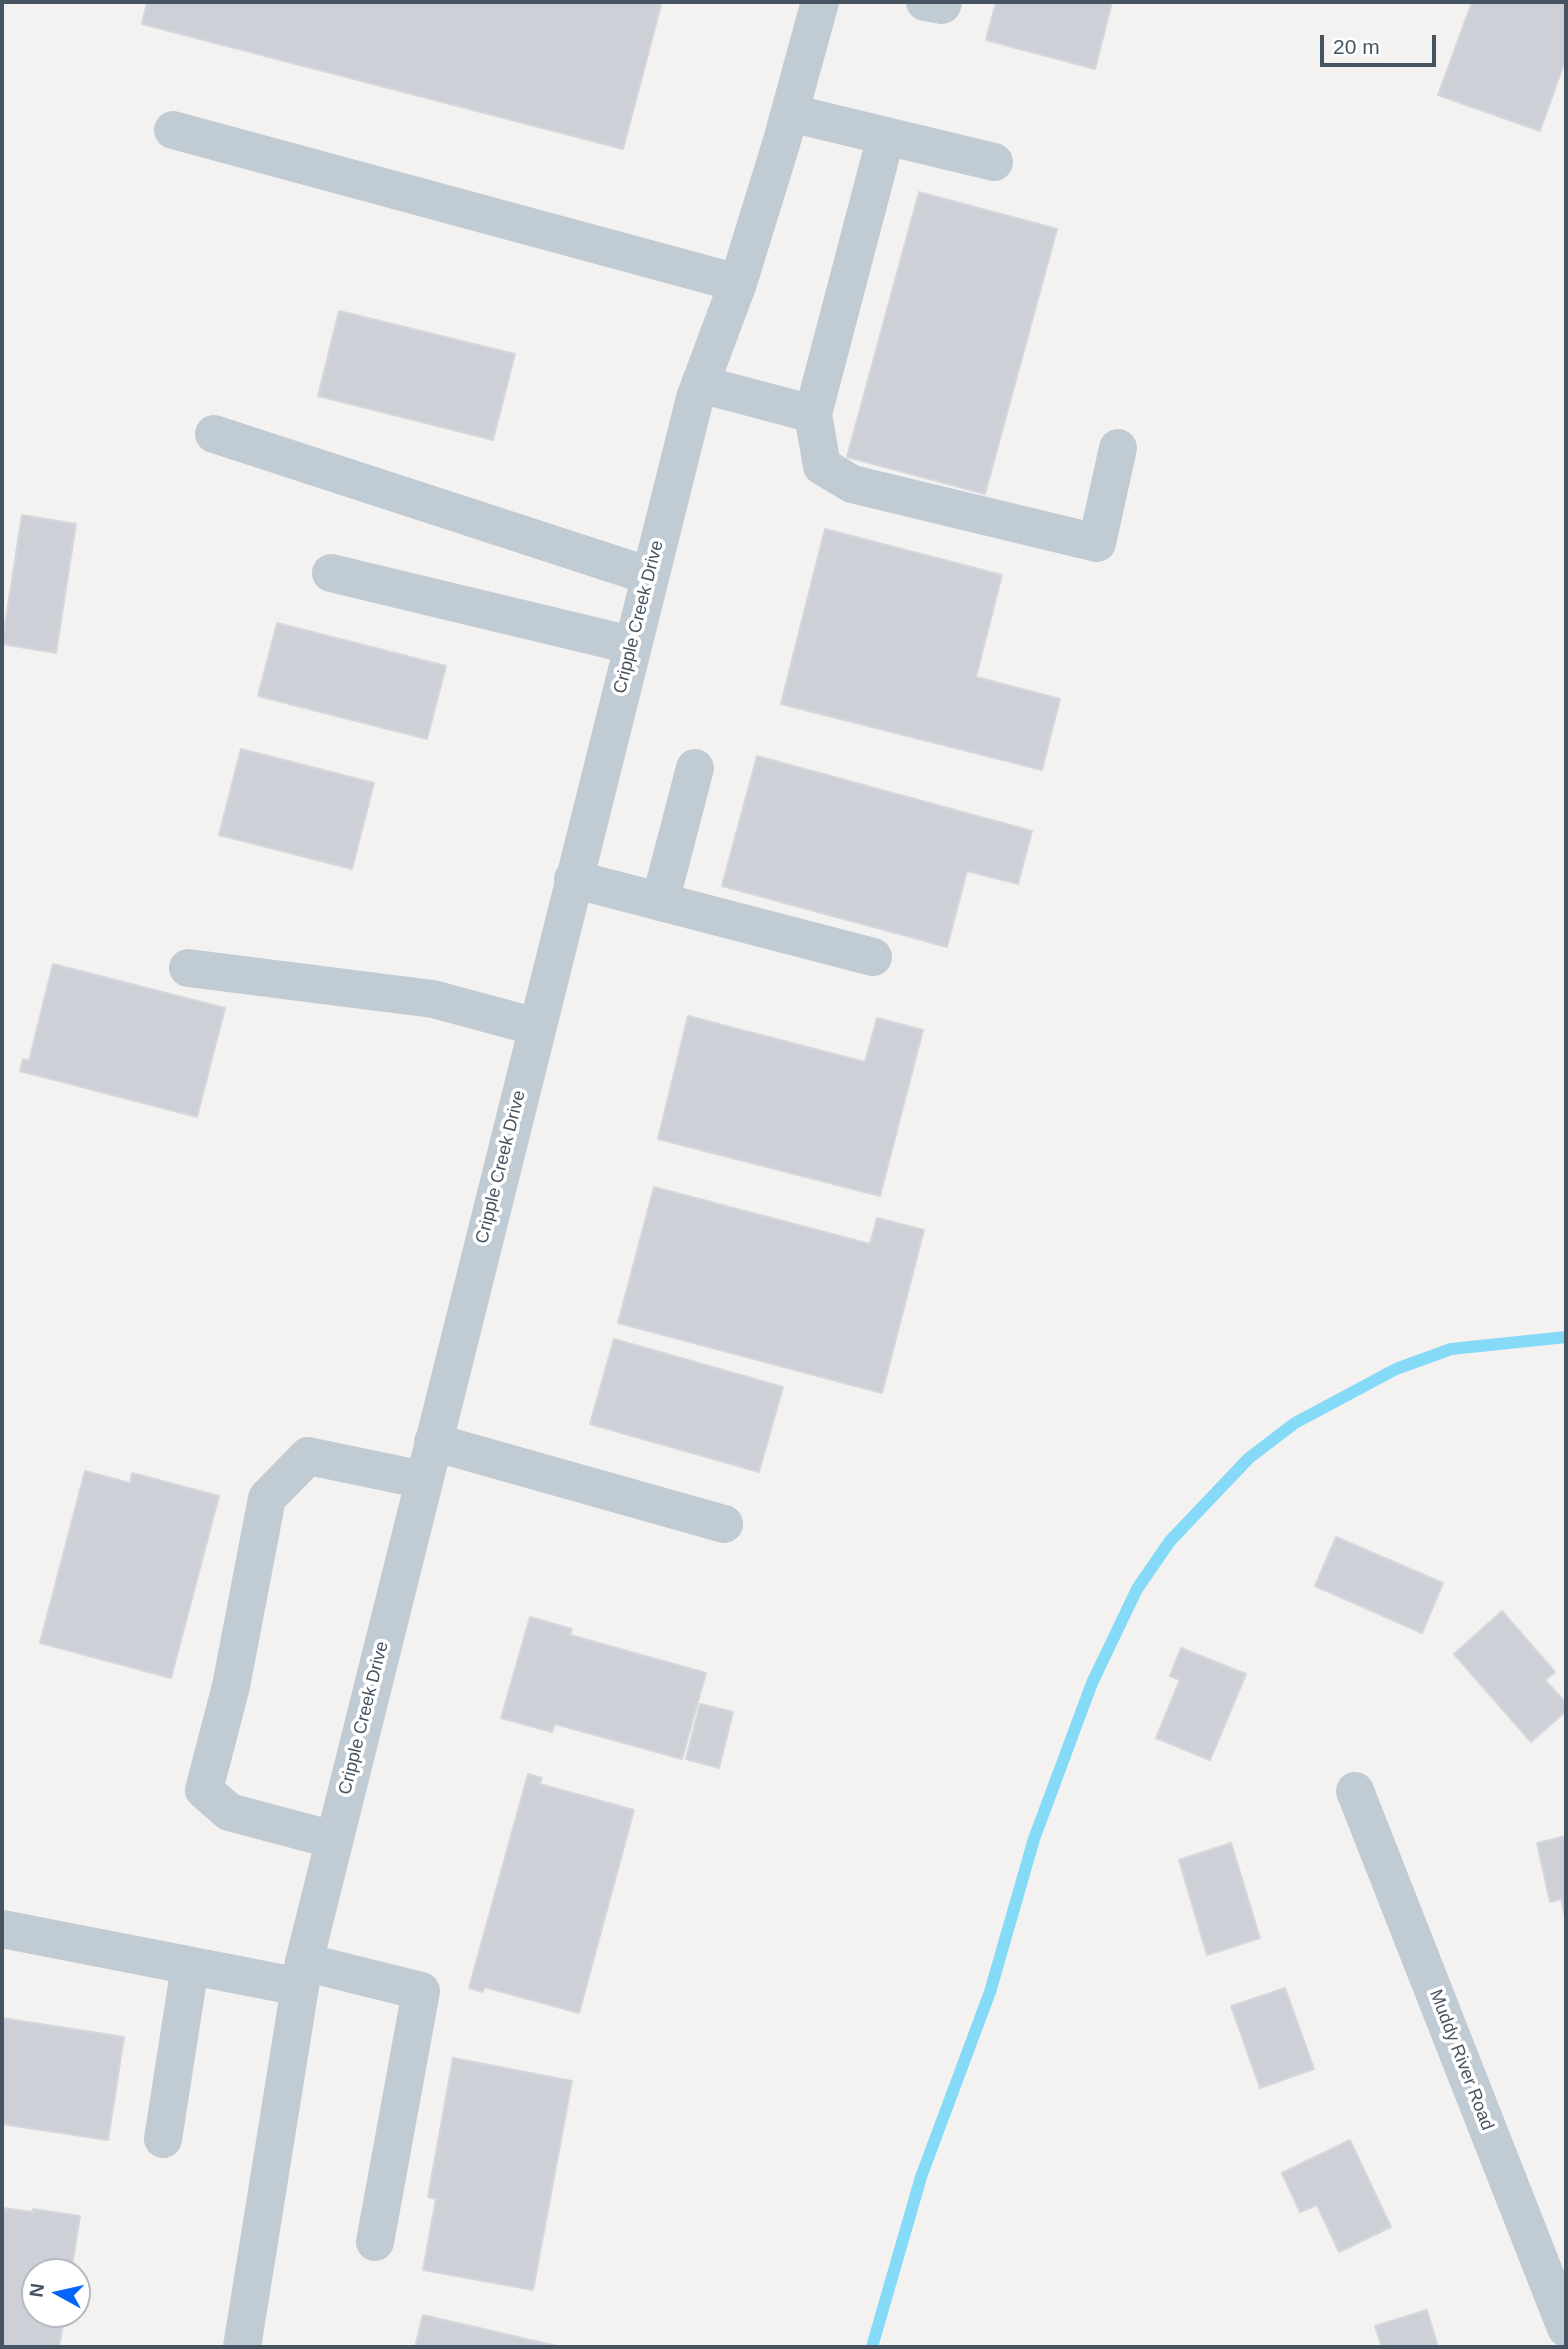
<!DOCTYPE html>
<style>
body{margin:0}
#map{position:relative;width:1568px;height:2349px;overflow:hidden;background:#f4f1f1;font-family:Helvetica,sans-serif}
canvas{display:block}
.frame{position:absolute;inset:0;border:4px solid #465361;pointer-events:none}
.north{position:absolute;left:21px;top:2258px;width:70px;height:70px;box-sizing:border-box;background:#fff;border:2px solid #b5bac0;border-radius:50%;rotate:278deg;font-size:19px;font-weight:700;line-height:28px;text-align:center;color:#465361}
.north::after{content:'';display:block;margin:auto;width:24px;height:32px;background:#0365fc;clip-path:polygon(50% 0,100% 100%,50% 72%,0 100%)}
.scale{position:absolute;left:1320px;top:35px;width:116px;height:32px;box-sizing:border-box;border:4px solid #465361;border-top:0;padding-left:9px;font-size:21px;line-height:24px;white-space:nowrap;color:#465361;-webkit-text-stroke:5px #fff;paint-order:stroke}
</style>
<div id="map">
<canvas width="1568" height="2349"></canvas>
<div class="frame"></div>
<div class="north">N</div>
<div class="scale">20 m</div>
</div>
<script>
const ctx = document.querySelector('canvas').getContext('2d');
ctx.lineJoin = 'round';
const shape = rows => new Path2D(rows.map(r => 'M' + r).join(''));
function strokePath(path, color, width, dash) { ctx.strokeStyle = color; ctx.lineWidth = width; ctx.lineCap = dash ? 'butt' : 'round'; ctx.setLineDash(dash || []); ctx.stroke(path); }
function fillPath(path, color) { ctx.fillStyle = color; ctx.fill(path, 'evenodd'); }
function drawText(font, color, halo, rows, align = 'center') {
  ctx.font = font + ' Helvetica,sans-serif'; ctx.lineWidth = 7; ctx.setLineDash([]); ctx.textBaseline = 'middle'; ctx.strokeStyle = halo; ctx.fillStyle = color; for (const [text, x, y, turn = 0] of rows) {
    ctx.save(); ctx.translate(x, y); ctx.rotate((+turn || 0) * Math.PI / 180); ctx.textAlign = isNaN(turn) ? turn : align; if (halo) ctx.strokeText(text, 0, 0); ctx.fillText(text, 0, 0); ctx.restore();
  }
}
strokePath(shape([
 [872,2347,921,2177,990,1992,1034,1839,1092,1683,1137,1589,1170,1541,1249,1458,1295,1423,1396,1369,1451,1349,1566,1337]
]), '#84daf7', 12);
const building = shape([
 [147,2,650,2,661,5,623,149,142,24,147,2],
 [996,2,1112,2,1095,69,986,40,996,2],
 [1472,2,1566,2,1566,58,1540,131,1438,95,1472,2],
 [919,192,1057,229,985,494,847,457,919,192],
 [339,311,515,354,493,440,318,396,339,311],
 [22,515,76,524,56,653,2,644,22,515],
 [825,529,1002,575,976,677,1060,699,1042,770,781,704,825,529],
 [277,623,446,666,427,739,258,696,277,623],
 [241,749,374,783,352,869,219,835,241,749],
 [757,756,1032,831,1018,884,967,871,947,947,722,886,757,756],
 [53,964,225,1008,197,1117,20,1071,23,1059,29,1061,53,964],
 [688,1016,865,1062,877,1018,923,1030,880,1196,658,1139,688,1016],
 [654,1187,870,1244,877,1218,924,1230,882,1393,618,1323,654,1187],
 [614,1339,783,1387,759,1472,590,1424,614,1339],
 [85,1471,130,1483,132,1473,219,1496,171,1678,40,1643,85,1471],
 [1336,1537,1443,1583,1422,1633,1315,1586,1336,1537],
 [1502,1611,1555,1672,1545,1680,1566,1703,1566,1711,1531,1742,1454,1654,1502,1611],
 [530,1617,572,1629,570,1635,706,1673,682,1759,555,1724,552,1732,501,1718,530,1617],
 [1181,1648,1246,1674,1210,1760,1156,1738,1180,1680,1170,1676,1181,1648],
 [700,1704,733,1712,719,1768,686,1759,700,1704],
 [528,1774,542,1778,540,1784,634,1810,579,2013,484,1987,483,1992,469,1988,528,1774],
 [1566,1836,1566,1921,1561,1899,1550,1902,1537,1843,1566,1836],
 [1231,1843,1260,1938,1207,1955,1179,1860,1231,1843],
 [1285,1988,1314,2069,1260,2088,1231,2006,1285,1988],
 [2,2018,124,2037,108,2140,2,2124,2,2018],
 [453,2058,572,2081,533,2290,423,2270,436,2199,428,2197,453,2058],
 [1350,2140,1391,2227,1339,2252,1317,2205,1300,2212,1282,2173,1350,2140],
 [2,2208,33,2212,33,2209,80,2216,71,2272,35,2272,35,2314,65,2314,59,2347,2,2347,2,2208],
 [1427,2310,1438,2347,1382,2347,1375,2326,1427,2310],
 [423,2315,561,2347,415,2347,423,2315]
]);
fillPath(building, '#cdd0d6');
strokePath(building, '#d5d7dd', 2);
strokePath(shape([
 [925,2,942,5,943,2],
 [790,113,994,162],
 [173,130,738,283],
 [700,384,813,414,822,466,852,484,1097,543,1118,448],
 [813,414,886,136],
 [214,434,650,576],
 [331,573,631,645],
 [573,879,873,957],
 [660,902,695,768],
 [188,968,433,999,537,1027],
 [433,1442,724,1524],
 [1355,1791,1566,2328],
 [334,1840,229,1812,204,1790,231,1686,267,1498,308,1456,424,1480],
 [2,1929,300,1987],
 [304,1962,421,1991,375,2242],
 [163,2139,190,1966],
 [242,2347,304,1962,695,398,738,283,781,144,820,2]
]), '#c0cbd4', 38);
drawText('18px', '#465361', '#fff', [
 ["Cripple Creek Drive",639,617,-76],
 ["Cripple Creek Drive",501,1167,-76],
 ["Cripple Creek Drive",364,1718,-76],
 ["Muddy River Road",1461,2060,69]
]);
</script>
